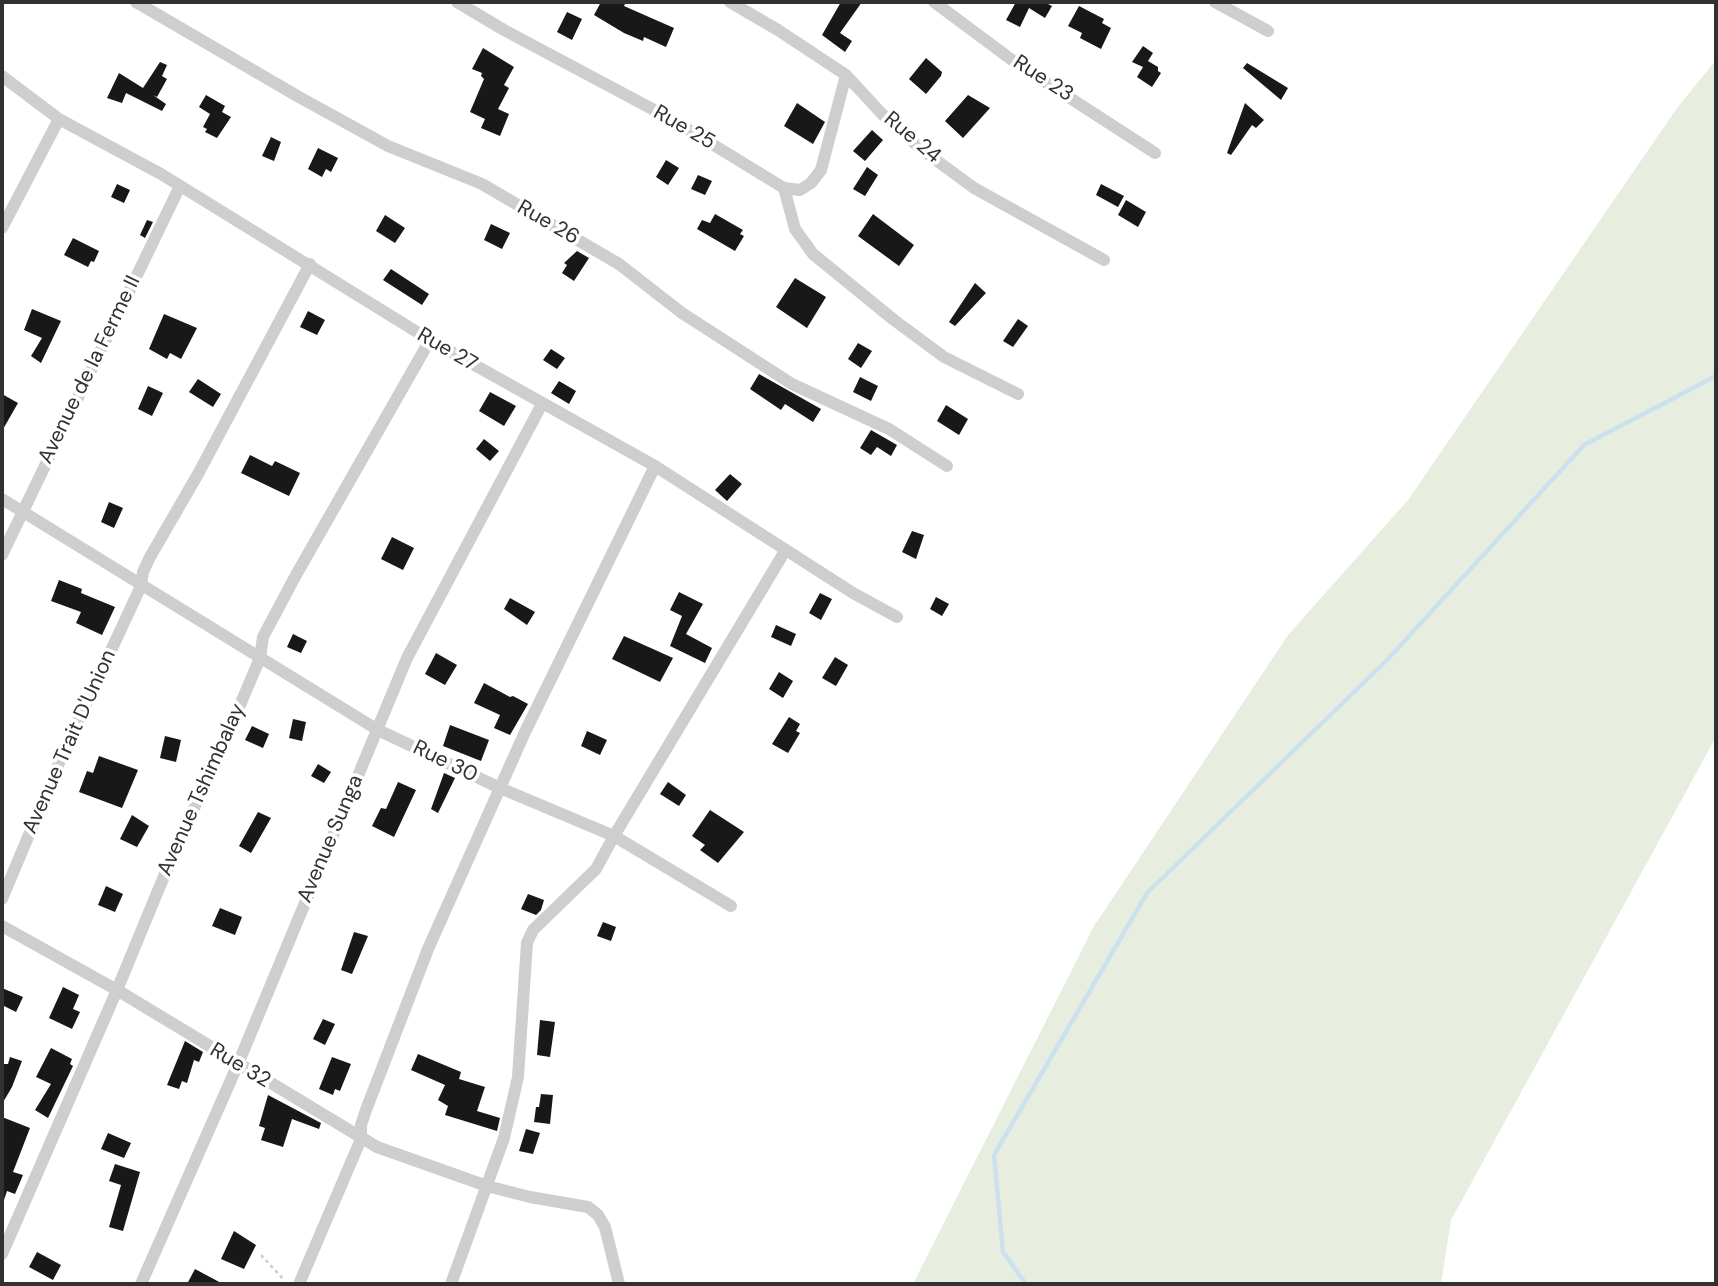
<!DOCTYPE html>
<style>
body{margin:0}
#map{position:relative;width:1718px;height:1286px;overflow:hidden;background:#fff;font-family:"DM Sans",sans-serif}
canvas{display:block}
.frame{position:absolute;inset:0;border:4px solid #313131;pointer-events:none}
</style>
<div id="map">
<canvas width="1718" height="1286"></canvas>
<div class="frame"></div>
</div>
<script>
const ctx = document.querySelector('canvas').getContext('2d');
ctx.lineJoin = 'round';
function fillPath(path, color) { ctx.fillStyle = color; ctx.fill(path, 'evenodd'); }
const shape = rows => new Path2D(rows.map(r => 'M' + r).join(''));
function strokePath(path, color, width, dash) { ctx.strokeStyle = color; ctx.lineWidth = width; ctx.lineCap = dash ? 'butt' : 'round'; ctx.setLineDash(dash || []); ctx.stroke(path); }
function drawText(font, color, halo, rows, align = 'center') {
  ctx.font = font + ' "DM Sans",sans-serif'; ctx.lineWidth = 7; ctx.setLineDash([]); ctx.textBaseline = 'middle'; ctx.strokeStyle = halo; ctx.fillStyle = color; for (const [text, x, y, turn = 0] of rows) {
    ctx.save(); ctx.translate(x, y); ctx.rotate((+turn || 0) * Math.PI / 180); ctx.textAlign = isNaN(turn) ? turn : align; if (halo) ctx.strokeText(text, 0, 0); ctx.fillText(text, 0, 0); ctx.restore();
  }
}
fillPath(shape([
 [1716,60,1716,737,1451,1220,1441,1284,913,1284,1094,926,1288,635,1408,500,1677,108]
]), '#e7eee0');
strokePath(shape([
 [1026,1284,1003,1252,994,1155,1147,893,1388,659,1584,445,1716,376]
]), '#cce0ed', 4.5);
fillPath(shape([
 [601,2,626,2,624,6,674,28,666,47,644,37,643,41,624,33,594,15],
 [841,2,862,2,840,33,852,41,845,52,822,35],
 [1016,2,1044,2,1052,6,1045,18,1029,8,1020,27,1006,20],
 [1079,6,1104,19,1102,23,1111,28,1101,49,1080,38,1082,33,1068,26],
 [567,12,582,19,572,40,557,32],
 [1143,46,1153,53,1148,61,1158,67,1158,71,1161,73,1152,87,1137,77,1143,67,1132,62],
 [483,48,514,67,504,85,509,88,498,109,509,114,500,136,481,128,485,119,470,112,484,79,481,76,482,73,472,69],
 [926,58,942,72,941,76,926,94,909,79],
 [160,62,167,65,162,76,167,79,157,97,153,95,166,104,162,111,126,93,122,103,107,98,119,73,143,88],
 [1247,63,1288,88,1281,100,1243,68],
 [206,95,225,106,222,112,231,117,217,138,205,132,207,129,203,127,210,114,199,107],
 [968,95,990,108,963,138,945,121],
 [797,103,825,122,813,144,784,126],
 [1245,103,1264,120,1256,128,1252,125,1231,155,1227,153],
 [872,130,883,140,865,161,853,151],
 [271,137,281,142,274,161,262,156],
 [318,148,338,158,331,172,326,169,322,177,308,169],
 [666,160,679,168,668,185,656,177],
 [867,167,878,175,865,196,853,189],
 [698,175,712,181,705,195,691,189],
 [117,184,130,190,124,203,111,197],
 [1101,184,1124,196,1118,207,1096,195],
 [1126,200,1146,212,1138,227,1118,215],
 [715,214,743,230,740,234,744,236,735,251,697,229,702,220,710,223],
 [873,214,914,245,899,266,858,236],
 [385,215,405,228,395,243,376,231],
 [147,220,153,222,145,238,140,235],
 [491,224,510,233,502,249,484,240],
 [73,238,99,251,94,262,91,261,88,267,64,255],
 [577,251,589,258,574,281,562,273,567,265,564,263],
 [391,269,429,294,422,305,383,280],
 [795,278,826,297,807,328,776,307],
 [975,283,986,293,955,326,949,322],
 [32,309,61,321,41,363,31,356,42,338,24,330],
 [308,311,325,320,317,335,300,327],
 [164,314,197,328,181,359,170,353,167,359,149,349],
 [1018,319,1028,326,1013,347,1003,341],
 [858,343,872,351,861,368,848,359],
 [551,349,565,358,557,369,543,360],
 [759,374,821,409,813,422,785,404,781,410,750,389],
 [860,377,878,386,871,401,853,392],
 [198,379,221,394,213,407,189,392],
 [559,381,576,391,569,404,551,393],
 [148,386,163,393,152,416,138,409],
 [490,392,516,406,504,426,479,411],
 [2,394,18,403,2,431],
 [946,405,968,419,959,435,937,421],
 [871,430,897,445,891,456,877,447,871,455,860,448],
 [484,439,499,451,490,461,476,449],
 [250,455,272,466,275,461,300,473,289,496,241,473],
 [730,474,742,484,727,501,715,490],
 [109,502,123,508,114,528,101,522],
 [912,531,924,535,916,559,902,552],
 [392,537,414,548,403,570,381,559],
 [59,580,82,589,81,593,115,607,102,635,76,623,81,612,51,601],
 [679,592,703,604,686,634,712,648,705,663,670,646,682,616,670,610],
 [820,593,832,599,821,620,809,613],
 [936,597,949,604,942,616,930,609],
 [510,598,535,612,527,625,504,609],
 [776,625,796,634,791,646,771,637],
 [293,634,307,641,301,653,287,647],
 [624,636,673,658,660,682,612,659],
 [436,653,457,665,445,685,425,674],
 [835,657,848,665,836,686,822,678],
 [779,672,793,681,783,698,769,689],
 [484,683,510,697,513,696,528,704,510,735,494,728,500,715,474,703],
 [789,717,800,724,796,731,800,733,788,753,772,744],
 [293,719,306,722,302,741,289,738],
 [450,725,489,740,481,761,443,746],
 [252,726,269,734,263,748,245,740],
 [587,731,607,740,600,755,581,746],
 [165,736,181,740,176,762,160,758],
 [99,756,138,770,122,808,79,792,87,771,93,773],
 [318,764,331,772,324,783,311,776],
 [444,773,455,778,438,813,431,809],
 [398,782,416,790,394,837,372,826,381,808,386,809],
 [668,782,686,795,679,806,660,794],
 [710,810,744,832,718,863,700,850,705,845,692,836],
 [258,812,271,818,251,853,239,846],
 [132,815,149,826,137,847,120,839],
 [106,886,123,894,115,912,98,905],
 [528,894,544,900,541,910,536,915,521,909],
 [220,908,242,917,235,935,212,926],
 [603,922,616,927,611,941,597,936],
 [354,932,368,936,352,974,341,970],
 [63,987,79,995,73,1009,80,1012,72,1029,49,1018],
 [2,988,23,997,16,1012,2,1005],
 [323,1019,335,1024,325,1045,313,1039],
 [540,1020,555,1022,550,1057,537,1055],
 [185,1041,203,1052,199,1062,194,1060,187,1083,182,1081,179,1089,167,1085],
 [51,1048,72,1059,70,1064,73,1066,48,1118,35,1110,51,1084,36,1077],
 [418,1054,461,1072,459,1079,485,1087,477,1111,500,1118,497,1131,445,1115,448,1106,438,1100,445,1085,411,1070],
 [10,1057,22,1061,12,1087,2,1104,2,1064,8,1064],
 [332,1057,351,1064,340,1091,335,1089,333,1095,319,1089],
 [541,1094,553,1095,550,1124,534,1122,536,1107,539,1107],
 [268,1095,321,1123,319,1129,292,1119,283,1147,261,1140,265,1128,259,1126],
 [2,1117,30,1128,13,1172,23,1175,15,1194,7,1191,4,1200,2,1199],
 [526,1129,540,1133,533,1154,519,1151],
 [108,1133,131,1143,124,1158,101,1149],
 [115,1164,140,1172,123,1231,109,1227,121,1185,109,1181],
 [234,1231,256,1245,244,1269,221,1259],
 [37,1252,61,1265,53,1280,29,1267],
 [195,1269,223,1284,187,1284]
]), '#181818');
strokePath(shape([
 [261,1255,284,1280]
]), '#cecece', 2.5, [3.5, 3.5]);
strokePath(shape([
 [136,2,299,97,388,146,482,184,619,264,682,313,792,384,889,429,947,466],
 [457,2,504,30,671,119,784,188,800,190,811,183,821,170,846,75],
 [730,2,778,30,846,75,882,114,921,149,974,188,1104,260],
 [934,2,1016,63,1155,153],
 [1215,2,1268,31],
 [2,76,59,119,161,174,430,340,655,466,853,593,897,617],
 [784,188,795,229,813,254,894,320,944,357,1018,394],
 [2,228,59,119],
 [2,499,378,730,500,788,614,836,785,551],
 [2,555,180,186],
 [2,899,62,756,141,586,143,572,150,557,198,474,310,264],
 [2,926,117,990,377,1147,487,1186,530,1197,588,1207,598,1215,605,1227,619,1284],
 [2,1254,117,990,181,835,212,771,260,658,263,637,296,575,430,340],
 [141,1284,238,1064,407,658,542,404],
 [299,1284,361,1139,361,1125,366,1110,428,949,525,732,655,466],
 [451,1284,504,1138,518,1077,527,943,533,930,596,869,614,836,731,906]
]), '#cecece', 12);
drawText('21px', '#313131', '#fff', [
 ["Rue 23",1043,79,33],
 ["Rue 25",684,128,30],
 ["Rue 24",912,138,40],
 ["Rue 26",548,223,30],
 ["Rue 27",447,350,30],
 ["Avenue de la Ferme II",90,370,-64],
 ["Avenue Trait D'Union",70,742,-66],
 ["Rue 30",445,762,26],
 ["Avenue Tshimbalay",202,790,-66],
 ["Avenue Sunga",331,839,-67],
 ["Rue 32",240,1066,31]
]);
</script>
